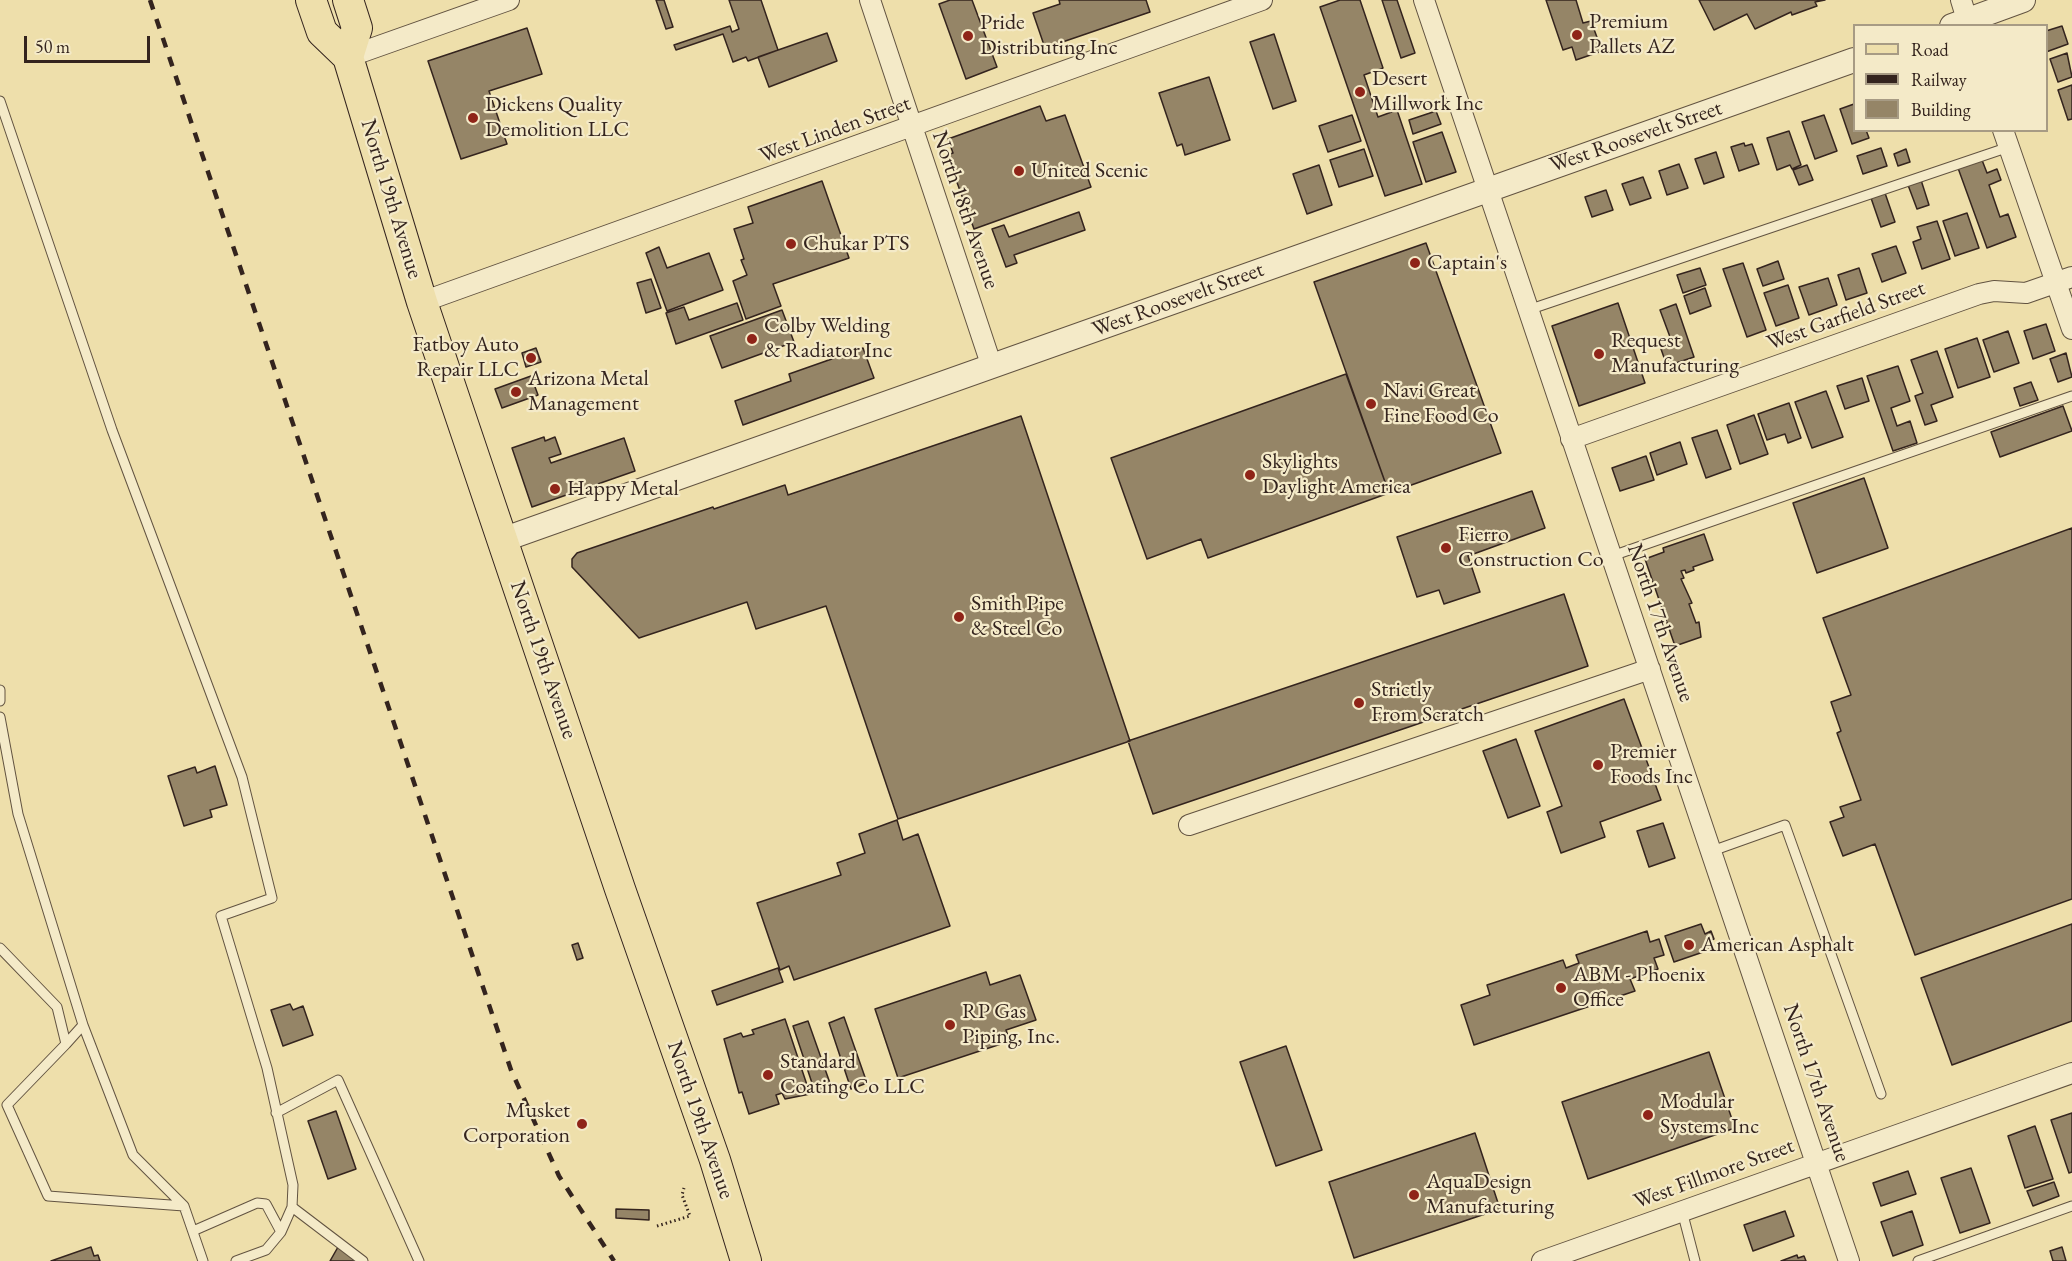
<!DOCTYPE html>
<style>
body{margin:0}
#map{position:relative;width:2072px;height:1261px;overflow:hidden;background:#eedfab;font-family:"EB Garamond",serif}
canvas{display:block}
.legend{position:absolute;left:1853px;top:24px;width:195px;height:108px;box-sizing:border-box;background:#f4eac8;border:2px solid #a79b84;margin:0;padding:8px 10px;list-style:none;font-size:18px;color:#34241e}
.legend li{display:flex;align-items:center;gap:12px;height:30px}
.legend b{width:30px;border:2px solid #a79b84}
.scale{position:absolute;left:24px;top:36px;width:126px;height:27px;box-sizing:border-box;border:3px solid #34241e;border-top:0;padding-left:8px;font-size:18px;line-height:21px;white-space:nowrap;color:#34241e;-webkit-text-stroke:4px #f4eac8;paint-order:stroke}
</style>
<div id="map">
<canvas width="2072" height="1261"></canvas>
<ul class="legend">
<li><b style="height:8px;background:#eedfab"></b>Road</li>
<li><b style="height:8px;background:#34241e"></b>Railway</li>
<li><b style="height:16px;background:#958567"></b>Building</li>
</ul>
<div class="scale">50 m</div>
</div>
<script>
const ctx = document.querySelector('canvas').getContext('2d');
ctx.lineJoin = 'round';
function fillPath(path, color) { ctx.fillStyle = color; ctx.fill(path, 'evenodd'); }
const shape = rows => new Path2D(rows.map(r => 'M' + r).join(''));
function strokePath(path, color, width, dash) { ctx.strokeStyle = color; ctx.lineWidth = width; ctx.lineCap = dash ? 'butt' : 'round'; ctx.setLineDash(dash || []); ctx.stroke(path); }
function drawText(font, color, halo, rows, align = 'center') {
  ctx.font = font + ' "EB Garamond",serif'; ctx.lineWidth = 4.5; ctx.setLineDash([]); ctx.textBaseline = 'middle'; ctx.strokeStyle = halo; ctx.fillStyle = color; for (const [text, x, y, turn = 0] of rows) {
    ctx.save(); ctx.translate(x, y); ctx.rotate((+turn || 0) * Math.PI / 180); ctx.textAlign = isNaN(turn) ? turn : align; if (halo) ctx.strokeText(text, 0, 0); ctx.fillText(text, 0, 0); ctx.restore();
  }
}
const building = shape([
 [656,0,664,0,673,27,666,29,656,0],
 [729,0,761,0,778,50,748,61,746,57,733,62,723,34,676,50,674,45,730,26,732,32,739,29,729,0],
 [950,0,972,0,997,67,966,79,939,4,950,0],
 [1059,0,1146,0,1150,12,1045,48,1033,13,1060,4,1059,0],
 [1340,0,1360,0,1383,68,1364,75,1378,117,1397,110,1422,184,1385,196,1320,7,1340,0],
 [1382,0,1397,0,1415,53,1401,58,1382,0],
 [1546,0,1576,0,1583,23,1591,21,1602,51,1576,60,1572,47,1563,50,1546,0],
 [1699,0,1825,0,1815,2,1817,6,1792,15,1791,12,1755,29,1747,14,1714,30,1699,0],
 [2062,26,2068,44,2046,52,2046,31,2062,26],
 [527,28,542,74,489,91,507,144,461,159,428,61,527,28],
 [827,33,837,61,769,87,758,57,827,33],
 [1274,34,1296,101,1273,109,1250,42,1274,34],
 [2067,53,2072,77,2058,82,2050,59,2067,53],
 [1209,77,1230,140,1185,155,1182,144,1177,146,1159,93,1209,77],
 [2072,85,2072,119,2068,120,2058,90,2072,85],
 [1854,104,1854,130,1866,130,1869,138,1852,144,1840,109,1854,104],
 [1040,106,1046,121,1065,115,1091,187,974,229,947,155,953,153,948,139,1040,106],
 [1436,111,1441,124,1413,134,1409,120,1436,111],
 [1352,115,1361,141,1328,152,1319,126,1352,115],
 [1824,115,1837,151,1815,159,1802,122,1824,115],
 [1789,131,1801,165,1792,169,1790,165,1777,170,1767,138,1789,131],
 [1442,132,1456,172,1426,182,1413,142,1442,132],
 [1744,143,1745,146,1752,144,1759,164,1739,171,1731,147,1744,143],
 [1881,148,1887,166,1863,174,1857,156,1881,148],
 [1364,149,1373,176,1339,187,1330,160,1364,149],
 [1906,149,1910,162,1898,166,1894,154,1906,149],
 [1716,152,1724,177,1704,184,1695,159,1716,152],
 [1982,160,1987,173,1997,169,2001,180,1989,185,2000,217,2008,214,2016,237,1987,248,1958,168,1982,160],
 [1679,164,1688,188,1667,195,1659,171,1679,164],
 [1319,165,1332,205,1307,214,1293,174,1319,165],
 [1807,165,1813,180,1799,185,1793,170,1807,165],
 [1643,177,1651,198,1630,205,1622,184,1643,177],
 [1921,180,1929,205,1917,209,1908,185,1921,180],
 [822,181,849,258,773,284,781,306,746,319,733,281,747,275,741,260,744,259,734,229,753,223,748,207,822,181],
 [1606,190,1613,210,1592,217,1585,197,1606,190],
 [1885,193,1895,222,1881,227,1871,198,1885,193],
 [1079,212,1085,230,1014,255,1017,263,1006,267,992,229,1004,225,1009,237,1079,212],
 [1967,213,1979,248,1955,256,1943,221,1967,213],
 [1937,221,1950,259,1922,269,1913,242,1921,239,1917,227,1937,221],
 [1426,243,1501,453,1389,493,1314,282,1426,243],
 [1896,246,1906,273,1882,282,1872,254,1896,246],
 [659,247,667,268,709,253,723,290,667,311,646,253,659,247],
 [1778,261,1784,279,1763,286,1757,269,1778,261],
 [1743,263,1766,330,1747,337,1723,269,1743,263],
 [1700,268,1706,285,1683,293,1677,275,1700,268],
 [1859,268,1867,293,1846,300,1838,275,1859,268],
 [1828,278,1837,305,1809,315,1799,287,1828,278],
 [651,279,661,308,646,313,637,283,651,279],
 [1788,285,1799,318,1776,326,1764,293,1788,285],
 [1705,288,1711,306,1690,314,1684,296,1705,288],
 [737,303,743,320,676,344,666,313,684,307,689,320,737,303],
 [1618,303,1645,383,1579,406,1552,326,1618,303],
 [1676,304,1694,357,1667,366,1661,349,1673,345,1660,310,1676,304],
 [782,310,794,342,722,368,710,336,782,310],
 [2046,324,2055,351,2033,359,2024,331,2046,324],
 [2008,331,2019,363,1994,372,1983,340,2008,331],
 [1977,338,1990,377,1958,388,1945,349,1977,338],
 [536,348,541,362,526,367,522,353,536,348],
 [863,348,874,378,743,425,735,401,791,381,789,374,863,348],
 [1937,351,1953,397,1931,405,1937,421,1925,425,1915,396,1923,393,1911,360,1937,351],
 [2066,353,2072,377,2058,382,2050,359,2066,353],
 [1898,366,1910,401,1891,408,1897,426,1910,421,1917,443,1893,451,1867,376,1898,366],
 [1346,374,1389,493,1208,558,1201,539,1147,559,1111,458,1346,374],
 [531,376,538,395,502,408,495,389,531,376],
 [1862,378,1869,401,1845,409,1837,386,1862,378],
 [2031,382,2038,400,2020,406,2014,388,2031,382],
 [1826,391,1843,437,1812,448,1795,402,1826,391],
 [1789,403,1801,438,1788,443,1785,434,1767,440,1758,414,1789,403],
 [2063,406,2072,431,2000,457,1991,432,2063,406],
 [1754,415,1768,454,1740,464,1727,425,1754,415],
 [1021,416,1130,741,898,819,826,606,756,629,747,602,639,638,572,567,572,559,577,553,713,507,714,509,785,485,788,495,1021,416],
 [1717,430,1731,469,1706,478,1692,438,1717,430],
 [544,437,545,441,555,437,561,454,549,458,551,463,624,438,635,471,532,507,512,448,544,437],
 [1680,442,1687,464,1657,475,1650,453,1680,442],
 [1646,456,1654,480,1620,491,1612,468,1646,456],
 [1864,478,1888,548,1817,573,1793,503,1864,478],
 [1532,491,1545,528,1468,556,1480,592,1444,604,1439,590,1417,597,1397,537,1532,491],
 [2072,528,2072,899,1915,955,1875,844,1843,856,1830,822,1844,817,1840,807,1861,800,1837,733,1841,731,1831,702,1851,695,1823,618,2072,528],
 [1704,534,1713,560,1693,567,1694,570,1686,573,1685,570,1681,571,1684,578,1681,579,1692,603,1689,604,1696,623,1699,622,1701,637,1675,646,1645,559,1664,552,1663,548,1704,534],
 [1564,594,1588,666,1153,814,1128,741,1564,594],
 [1624,699,1661,800,1600,822,1605,837,1561,853,1547,812,1562,806,1535,731,1624,699],
 [1516,739,1540,806,1508,818,1483,751,1516,739],
 [215,766,227,805,210,810,212,817,184,826,168,776,195,767,197,773,215,766],
 [897,820,903,840,918,834,950,926,794,980,789,966,780,970,757,903,841,875,837,863,865,853,859,834,897,820],
 [1663,823,1675,858,1649,867,1637,831,1663,823],
 [1701,924,1705,934,1711,931,1714,939,1709,941,1712,949,1674,962,1665,936,1701,924],
 [2072,924,2072,1021,1952,1065,1921,978,2072,924],
 [1647,931,1650,942,1659,939,1664,955,1654,958,1658,969,1630,979,1635,991,1474,1045,1461,1005,1490,995,1487,985,1563,960,1566,968,1579,963,1576,955,1647,931],
 [578,943,583,958,577,960,572,945,578,943],
 [778,968,783,982,717,1005,712,991,778,968],
 [986,972,990,985,1020,975,1036,1020,1006,1030,1010,1041,898,1078,875,1009,986,972],
 [290,1004,293,1010,303,1006,313,1035,283,1046,271,1010,290,1004],
 [844,1017,867,1083,851,1089,829,1023,844,1017],
 [785,1019,810,1094,785,1099,782,1093,776,1095,779,1104,749,1114,742,1092,739,1093,724,1039,741,1033,743,1037,754,1034,752,1030,785,1019],
 [808,1021,831,1086,815,1092,793,1026,808,1021],
 [1286,1046,1322,1150,1276,1166,1240,1062,1286,1046],
 [1709,1052,1735,1128,1588,1179,1562,1102,1709,1052],
 [336,1111,356,1169,328,1179,308,1121,336,1111],
 [2072,1113,2072,1172,2069,1173,2051,1120,2072,1113],
 [2035,1126,2053,1179,2025,1188,2008,1136,2035,1126],
 [1475,1133,1500,1209,1354,1258,1329,1182,1475,1133],
 [1971,1168,1990,1223,1960,1233,1941,1178,1971,1168],
 [1908,1171,1916,1194,1881,1206,1873,1183,1908,1171],
 [2054,1182,2059,1196,2033,1206,2027,1191,2054,1182],
 [616,1209,649,1210,649,1220,616,1218,616,1209],
 [1785,1211,1794,1236,1753,1251,1744,1225,1785,1211],
 [1912,1211,1923,1245,1893,1256,1881,1222,1912,1211],
 [91,1247,94,1256,98,1255,100,1261,51,1261,91,1247],
 [338,1247,356,1261,330,1261,338,1247],
 [2062,1247,2066,1261,2053,1261,2050,1251,2062,1247],
 [1797,1255,1798,1258,1804,1256,1806,1261,1781,1261,1797,1255]
]);
fillPath(building, '#958567');
strokePath(building, '#34241e', 1.5);
const service = shape([
 [0,101,112,430,242,777,272,898,221,916,267,1068,293,1185,292,1207,281,1232,266,1250,236,1261],
 [1528,310,2009,147],
 [1612,556,2072,396],
 [0,690,0,701],
 [0,717,18,814,83,1025,66,1044],
 [1712,851,1785,825,1881,1094],
 [0,948,57,1007,66,1044,7,1105,48,1196,184,1206,203,1261],
 [83,1025,133,1155,184,1206],
 [276,1113,338,1080,419,1261],
 [292,1207,363,1261],
 [1682,1211,1695,1261],
 [193,1231,257,1203,266,1204,281,1232],
 [1918,1261,2072,1206]
]);
const minor = shape([
 [870,0,992,367],
 [1424,0,1849,1261],
 [1961,0,1969,26],
 [348,57,509,0],
 [2003,130,2072,329],
 [422,302,1262,0],
 [1571,439,1979,294,1994,291,2026,293,2072,277],
 [1189,825,1650,669],
 [1542,1261,2072,1073]
]);
const tertiary = shape([
 [1952,26,2023,0],
 [502,540,1854,60]
]);
const primary = shape([
 [311,0,322,32,348,57,422,302,620,889,715,1160,746,1261],
 [348,57,357,28,348,0]
]);
strokePath(service, '#625341', 11);
strokePath(minor, '#625341', 22);
strokePath(tertiary, '#625341', 26);
strokePath(primary, '#34241e', 32);
strokePath(shape([
 [657,1226,690,1216,682,1195,684,1188]
]), '#34241e', 3, [1.5, 3]);
strokePath(service, '#f4eac8', 9);
strokePath(minor, '#f4eac8', 20);
strokePath(tertiary, '#f4eac8', 24);
strokePath(primary, '#eedfab', 30);
strokePath(shape([
 [150,0,511,1070,559,1176,614,1261]
]), '#34241e', 4.5, [10, 10]);
for (const [x, y, r, color] of [
 [1577,35,6,"#8f2418"],
 [968,36,6,"#8f2418"],
 [1360,92,6,"#8f2418"],
 [473,118,6,"#8f2418"],
 [1019,171,6,"#8f2418"],
 [791,244,6,"#8f2418"],
 [1415,263,6,"#8f2418"],
 [752,339,6,"#8f2418"],
 [1599,354,6,"#8f2418"],
 [531,358,6,"#8f2418"],
 [516,392,6,"#8f2418"],
 [1371,404,6,"#8f2418"],
 [1250,475,6,"#8f2418"],
 [555,489,6,"#8f2418"],
 [1446,548,6,"#8f2418"],
 [959,617,6,"#8f2418"],
 [1359,703,6,"#8f2418"],
 [1598,765,6,"#8f2418"],
 [1689,945,6,"#8f2418"],
 [1561,988,6,"#8f2418"],
 [950,1025,6,"#8f2418"],
 [768,1075,6,"#8f2418"],
 [1648,1115,6,"#8f2418"],
 [582,1124,6,"#8f2418"],
 [1414,1195,6,"#8f2418"]
]) { const dot = new Path2D(); dot.arc(x, y, r, 0, 2 * Math.PI); ctx.fillStyle = color; ctx.fill(dot); strokePath(dot, '#f4eac8', 2); }
drawText('22px', '#34241e', '#f4eac8', [
 ["Premium",1589,22],
 ["Pallets AZ",1589,47],
 ["Pride",980,23],
 ["Distributing Inc",980,48],
 ["Desert",1372,79],
 ["Millwork Inc",1372,104],
 ["Dickens Quality",485,105],
 ["Demolition LLC",485,130],
 ["United Scenic",1031,171],
 ["Chukar PTS",803,244],
 ["Captain's",1427,263],
 ["Colby Welding",764,326],
 ["& Radiator Inc",764,351],
 ["Request",1611,341],
 ["Manufacturing",1611,366],
 ["Fatboy Auto",519,345,"right"],
 ["Repair LLC",519,370,"right"],
 ["Arizona Metal",528,379],
 ["Management",528,404],
 ["Navi Great",1383,391],
 ["Fine Food Co",1383,416],
 ["Skylights",1262,462],
 ["Daylight America",1262,487],
 ["Happy Metal",567,489],
 ["Fierro",1458,535],
 ["Construction Co",1458,560],
 ["Smith Pipe",971,604],
 ["& Steel Co",971,629],
 ["Strictly",1371,690],
 ["From Scratch",1371,715],
 ["Premier",1610,752],
 ["Foods Inc",1610,777],
 ["American Asphalt",1701,945],
 ["ABM - Phoenix",1573,975],
 ["Office",1573,1000],
 ["RP Gas",962,1012],
 ["Piping, Inc.",962,1037],
 ["Standard",780,1062],
 ["Coating Co LLC",780,1087],
 ["Modular",1660,1102],
 ["Systems Inc",1660,1127],
 ["Musket",570,1111,"right"],
 ["Corporation",570,1136,"right"],
 ["AquaDesign",1426,1182],
 ["Manufacturing",1426,1207]
], 'left');
drawText('22px', '#34241e', '#f4eac8', [
 ["West Linden Street",835,130,-20],
 ["West Roosevelt Street",1636,137,-19],
 ["North 19th Avenue",391,199,73],
 ["North 18th Avenue",965,210,71],
 ["West Roosevelt Street",1178,300,-20],
 ["West Garfield Street",1846,316,-20],
 ["North 17th Avenue",1660,623,71],
 ["North 19th Avenue",543,660,71],
 ["North 17th Avenue",1816,1083,71],
 ["North 19th Avenue",700,1120,71],
 ["West Fillmore Street",1714,1174,-20]
]);
</script>
